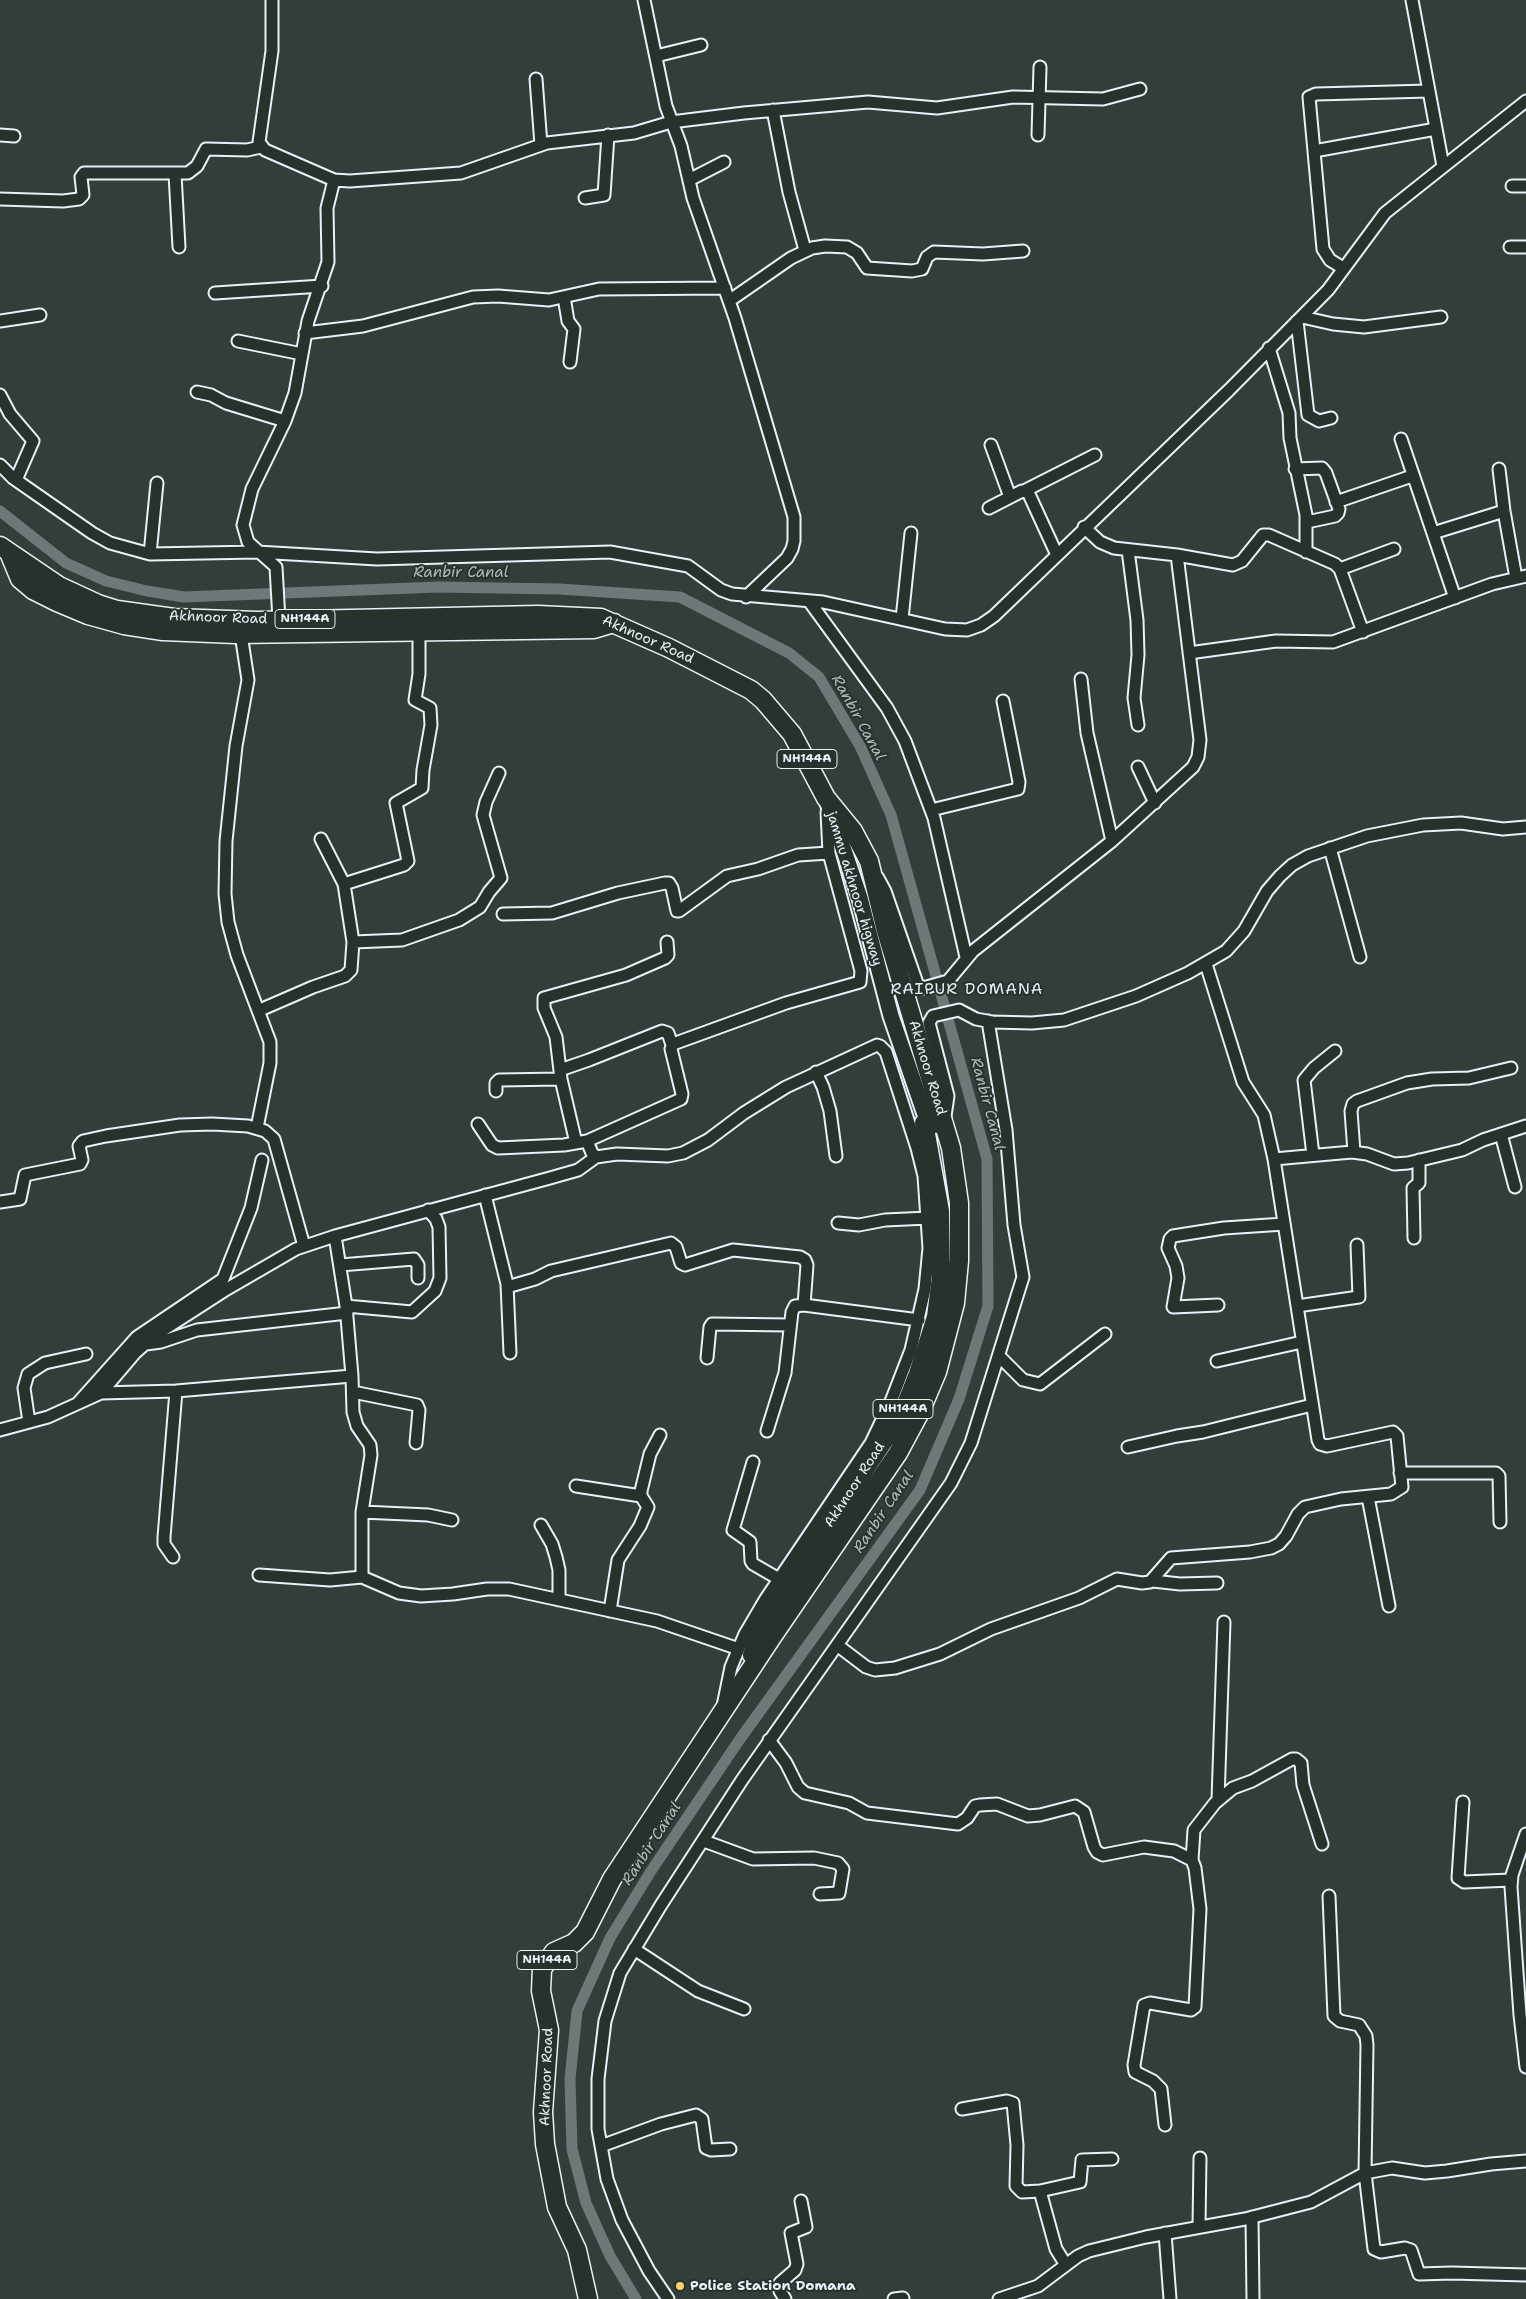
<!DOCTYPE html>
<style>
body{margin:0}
canvas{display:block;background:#323e39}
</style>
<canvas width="1526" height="2299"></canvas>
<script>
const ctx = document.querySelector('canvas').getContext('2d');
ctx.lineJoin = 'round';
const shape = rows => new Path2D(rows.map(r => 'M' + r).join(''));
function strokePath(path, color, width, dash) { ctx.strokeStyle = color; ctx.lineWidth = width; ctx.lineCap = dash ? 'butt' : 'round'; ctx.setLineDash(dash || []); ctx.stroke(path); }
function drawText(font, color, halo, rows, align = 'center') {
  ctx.font = font + ' "Shantell Sans",sans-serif'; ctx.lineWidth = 4; ctx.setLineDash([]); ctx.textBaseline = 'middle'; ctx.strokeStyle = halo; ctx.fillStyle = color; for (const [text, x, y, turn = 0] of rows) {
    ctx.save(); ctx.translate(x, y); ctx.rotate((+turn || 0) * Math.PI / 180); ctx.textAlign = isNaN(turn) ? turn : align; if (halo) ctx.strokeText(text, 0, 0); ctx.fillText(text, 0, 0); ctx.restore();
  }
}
strokePath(shape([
 [0,511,66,563,106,581,147,591,184,597,438,587,559,589,680,597,789,653,819,677,860,746,891,815,987,1159,988,1306,959,1399,920,1490,740,1739,651,1871,610,1938,577,2011,570,2079,572,2149,586,2203,610,2256,636,2299]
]), '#6d7978', 11);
const minor = shape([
 [272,0,272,51,259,142,265,150,334,180,350,181,461,173,547,143,634,133,671,122,744,113,868,102,937,108,1013,97,1103,99,1140,89],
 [644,0,666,106,681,146,693,198,735,318,794,517,794,541,792,549,787,558,746,597],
 [1412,0,1443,166],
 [656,56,701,45],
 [536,79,541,145],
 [773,110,789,192,805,250],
 [0,135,14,136],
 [1038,135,1040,67],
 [1314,151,1436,129],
 [175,174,179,247],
 [689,180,724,162],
 [1512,186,1526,186],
 [585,198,604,195,608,135],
 [0,199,63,201,79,199,83,195,81,177,84,173,188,173,197,166,206,149,247,150,261,147],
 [1510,247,1526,247],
 [1343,268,1330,260,1323,249,1309,97,1316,94,1429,91],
 [215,293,322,286],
 [564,297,568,321,574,329,570,362],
 [729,301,791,258,812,248,825,246,847,247,857,253,867,268,912,271,922,269,927,257,934,252,983,254,1023,251],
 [1302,317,1333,324,1364,327,1441,317],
 [0,321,40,315],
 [1297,321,1308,415,1319,421,1331,418],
 [305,333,363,326,473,297,498,296,549,300,599,289,725,288],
 [238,341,302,354],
 [1269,348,1289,413,1290,438,1306,515,1306,552],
 [197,392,211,395,226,403,285,421],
 [0,395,10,414,33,441,16,480],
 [1401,439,1455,598],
 [991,445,1010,497],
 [0,465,13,478,92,533,110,543,150,554,257,552,377,559,610,552,688,566,721,590,732,594,823,602,945,629,967,630,981,625,994,616,1229,390,1328,290,1385,213,1526,101],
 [1295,469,1322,468,1326,473,1339,509,1338,513,1335,516,1307,522],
 [1499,469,1504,511,1516,578],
 [1026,490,1095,455],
 [1336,502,1412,476],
 [989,508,1022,491,1028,492,1057,555],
 [1084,527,1100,542,1114,548,1177,555,1233,565,1242,561,1263,535,1269,535,1335,564,1340,569,1363,632],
 [1433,533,1504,511],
 [1128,550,1137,620,1138,655,1134,698,1138,725],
 [150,554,157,483],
 [1340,569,1394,549],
 [809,601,887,708,905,741,934,818,966,957],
 [902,619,911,533],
 [279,620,276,567,248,542,243,525,252,489,285,421,295,393,308,321,328,262,327,208,334,180],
 [241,634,248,680,236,746,226,841,225,894,228,922,237,955,270,1042,270,1063,257,1128],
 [1189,653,1276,641,1333,642,1492,584,1526,576],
 [1081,679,1087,733,1112,841],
 [1138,767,1155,803],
 [931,810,1018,789,1019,782,1003,701],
 [1330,848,1360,957],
 [878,878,885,891,918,986,923,988,948,981,973,951,1112,841,1193,767,1198,757,1200,740,1177,555],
 [344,884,404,865,408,861,396,803,422,788,423,770,431,725,430,708,415,700,419,674,419,631],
 [503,914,552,913,618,893,665,883,669,883,672,888,677,911,679,911,727,876,758,869,798,855,829,853],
 [353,942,402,940,459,920,480,907,489,892,501,878,483,815,486,802,499,773],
 [1206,964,1243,1082,1264,1115,1274,1159,1352,1152,1367,1154,1394,1164,1408,1163,1462,1150,1483,1140,1526,1126],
 [260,1010,313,987,345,976,351,970,353,942,344,884,321,839],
 [560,1070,589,1060,662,1031,668,1033,672,1045],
 [816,1072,823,1087,830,1111,836,1156],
 [496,1091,496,1083,499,1080,561,1079],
 [944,1123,948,1096,929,1023,933,1016,959,1010,976,1019,992,1022,1032,1023,1064,1020,1136,996,1188,973,1226,951,1244,931,1267,891,1280,876,1292,865,1308,856,1367,836,1423,825,1461,823,1503,829,1526,827],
 [478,1124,492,1145,498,1148,564,1145,587,1141,681,1099,682,1094,671,1049,673,1044,786,1003,860,982,861,971,829,853,827,812],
 [1501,1134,1515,1187],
 [587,1141,592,1153,596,1157,617,1154,668,1156,683,1153,708,1140,744,1113,786,1087,877,1045,880,1046,886,1052,917,1148,924,1176,929,1248,925,1289,911,1350,892,1399,871,1443,765,1600,745,1634,731,1667,723,1706],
 [576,1143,561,1079,556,1037,544,1008,544,998,626,975,665,958,668,955,667,942],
 [1354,1152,1351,1111,1353,1104,1357,1101,1407,1083,1432,1079,1469,1078,1511,1068],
 [1313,1155,1304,1080,1314,1068,1335,1051],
 [485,1195,507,1284,510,1353],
 [0,1202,20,1199,25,1175,80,1164,82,1160,79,1146,83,1141,106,1136,180,1125,212,1124,248,1126,265,1131,274,1139,304,1246],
 [838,1223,859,1225,885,1220,928,1218],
 [335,1236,346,1306,352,1376,353,1412,357,1426,370,1445,371,1455,362,1512,362,1577],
 [1414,1238,1413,1188,1419,1183,1419,1160],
 [340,1265,414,1259,418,1265,418,1278],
 [507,1287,535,1279,551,1271,671,1243,676,1247,681,1263,685,1265,733,1250,800,1257,805,1260,807,1265,804,1305],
 [1218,1305,1173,1307,1178,1278,1176,1266,1168,1248,1170,1239,1173,1236,1224,1228,1284,1224],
 [346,1306,412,1312,435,1291,440,1278,439,1227,436,1219,428,1210],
 [1297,1306,1359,1297,1357,1245],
 [146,1344,161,1342,197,1330,347,1313],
 [999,1356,1023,1380,1040,1384,1105,1334],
 [707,1358,710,1327,712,1324,790,1325],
 [1217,1361,1302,1342],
 [353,1392,417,1405,419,1410,416,1443],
 [101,1393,176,1391,352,1376],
 [78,1403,137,1337,223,1279,251,1208,262,1160],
 [29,1422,24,1388,28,1374,45,1363,86,1354],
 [0,1430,48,1417,101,1393,135,1353,154,1336,227,1289,296,1249,335,1236,550,1178,578,1170,596,1157],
 [767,1431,785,1373,792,1312,795,1306,804,1305,919,1320],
 [1128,1447,1177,1436,1203,1432,1312,1405],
 [753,1462,733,1530,750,1542,751,1561,753,1564,779,1579],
 [1400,1473,1496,1473,1499,1476,1500,1522],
 [576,1486,641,1496],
 [1368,1497,1389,1606],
 [362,1512,428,1515,452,1520],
 [541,1525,552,1544,556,1557,559,1570,559,1600],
 [173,1557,164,1544,164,1537,176,1391],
 [259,1575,330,1580,362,1577,399,1593,421,1596,453,1594,487,1589,509,1589,657,1621,739,1649],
 [1153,1581,1180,1584,1217,1583],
 [610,1611,618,1560,640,1526,648,1507,641,1496,641,1491,650,1454,660,1435],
 [837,1645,866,1667,875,1670,895,1668,940,1654,991,1629,1079,1598,1117,1579,1142,1583,1150,1582,1171,1558,1250,1552,1271,1548,1279,1544,1286,1536,1298,1514,1305,1507,1341,1499,1391,1494,1402,1487,1397,1436,1393,1432,1327,1446,1320,1444,1318,1440,1274,1159],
 [769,1740,786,1763,798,1787,805,1793,849,1803,867,1813,958,1824,967,1818,975,1806,980,1805,997,1804,1028,1816,1040,1815,1075,1806,1084,1812,1094,1847,1097,1852,1103,1855,1144,1847,1174,1851,1192,1860,1195,1868,1200,1909,1195,2007,1191,2010,1150,2003,1144,2005,1134,2065,1135,2072,1153,2081,1161,2089,1165,2125],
 [1218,1800,1224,1622],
 [1463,1802,1458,1878,1464,1882,1511,1880],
 [1526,1834,1512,1875,1511,1887,1520,2015,1526,2067],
 [704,1841,753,1859,814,1858,838,1863,843,1869,839,1893,820,1894],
 [1192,1860,1194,1830,1215,1803,1233,1788,1252,1781,1292,1759,1296,1759,1301,1763,1303,1785,1322,1844],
 [1329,1896,1334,2016,1340,2021,1359,2025,1366,2036,1367,2045,1365,2173,1374,2249,1381,2252,1405,2248,1411,2250,1419,2274,1452,2273,1526,2275],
 [634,1949,698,1991,744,2009],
 [962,2109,1007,2101,1013,2103,1017,2145,1016,2186,1022,2192,1040,2191,1056,2249,1066,2265],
 [601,2146,661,2124,696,2115,702,2119,706,2148,711,2150,730,2149],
 [1040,2191,1080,2182,1082,2160,1112,2159],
 [1252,2217,1253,2299],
 [1199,2226,1200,2158],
 [1165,2233,1170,2299],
 [668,2299,649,2271,622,2220,607,2179,598,2129,598,2079,605,2021,620,1973,661,1905,742,1780,951,1483,971,1443,1023,1277,1014,1225,1006,1130,988,1021],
 [785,2299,780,2291,780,2283,795,2270,797,2264,791,2233,806,2227,801,2201],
 [894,2299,903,2298],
 [999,2299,1038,2286,1078,2256,1089,2251,1146,2237,1245,2219,1311,2202,1365,2173,1392,2168,1425,2173,1447,2171,1491,2164,1526,2161]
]);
const major = shape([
 [828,803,860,898,891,1016,928,1123]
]);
const highway = shape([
 [0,546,59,586,98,604,117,610,174,618,257,621,538,615,601,618,669,648,751,690,763,700,792,734,826,798,853,831,869,861,886,931,951,1148,959,1203,959,1261,955,1303,937,1372,920,1412,898,1453,772,1637,612,1879,585,1932,574,1943,554,1952,542,1969,541,1991,549,2030,543,2112,545,2144,557,2207,577,2250,588,2299],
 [10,555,20,579,33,590,57,602,88,615,124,625,163,631,235,634,594,629,614,623],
 [752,1655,762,1625,885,1439,906,1404,918,1374,936,1317,941,1277,940,1211,924,1123,944,1124]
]);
strokePath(minor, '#e8f1f8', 15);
strokePath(major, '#e8f1f8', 19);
strokePath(highway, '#e8f1f8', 21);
strokePath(minor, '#26332d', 11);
strokePath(major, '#26332d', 15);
strokePath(highway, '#26332d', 18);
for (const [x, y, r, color] of [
 [680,2286,5,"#ffd166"]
]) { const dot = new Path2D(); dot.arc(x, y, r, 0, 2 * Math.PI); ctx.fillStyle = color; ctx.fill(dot); strokePath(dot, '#26332d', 2); }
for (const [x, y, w] of [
 [305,619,60],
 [807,759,60],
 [903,1409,60],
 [547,1960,60]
]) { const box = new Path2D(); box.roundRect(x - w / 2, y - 9.5, w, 19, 4); ctx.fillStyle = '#26332d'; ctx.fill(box); strokePath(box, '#e8f1f8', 1); }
drawText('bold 12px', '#e8f1f8', null, [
 ["NH144A",305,619],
 ["NH144A",807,759],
 ["NH144A",903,1409],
 ["NH144A",547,1960]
]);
drawText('14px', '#e8f1f8', '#26332d', [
 ["Akhnoor Road",218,618,2],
 ["Akhnoor Road",648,640,24],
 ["jammu akhnoor higway",854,889,73],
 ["Akhnoor Road",927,1068,73],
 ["Akhnoor Road",855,1485,-57],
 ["Akhnoor Road",547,2077,-88]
]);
drawText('bold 14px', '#e8f1f8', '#26332d', [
 ["Police Station Domana",690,2286]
], 'left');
drawText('italic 15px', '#b1bbbe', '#26332d', [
 ["Ranbir Canal",461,573],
 ["Ranbir Canal",858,718,61],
 ["Ranbir Canal",987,1104,75],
 ["Ranbir Canal",884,1512,-56],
 ["Ranbir Canal",652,1844,-57]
]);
ctx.letterSpacing = '1px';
drawText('16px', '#e8f1f8', '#26332d', [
 ["RAIPUR DOMANA",967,990]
]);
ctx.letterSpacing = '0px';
</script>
